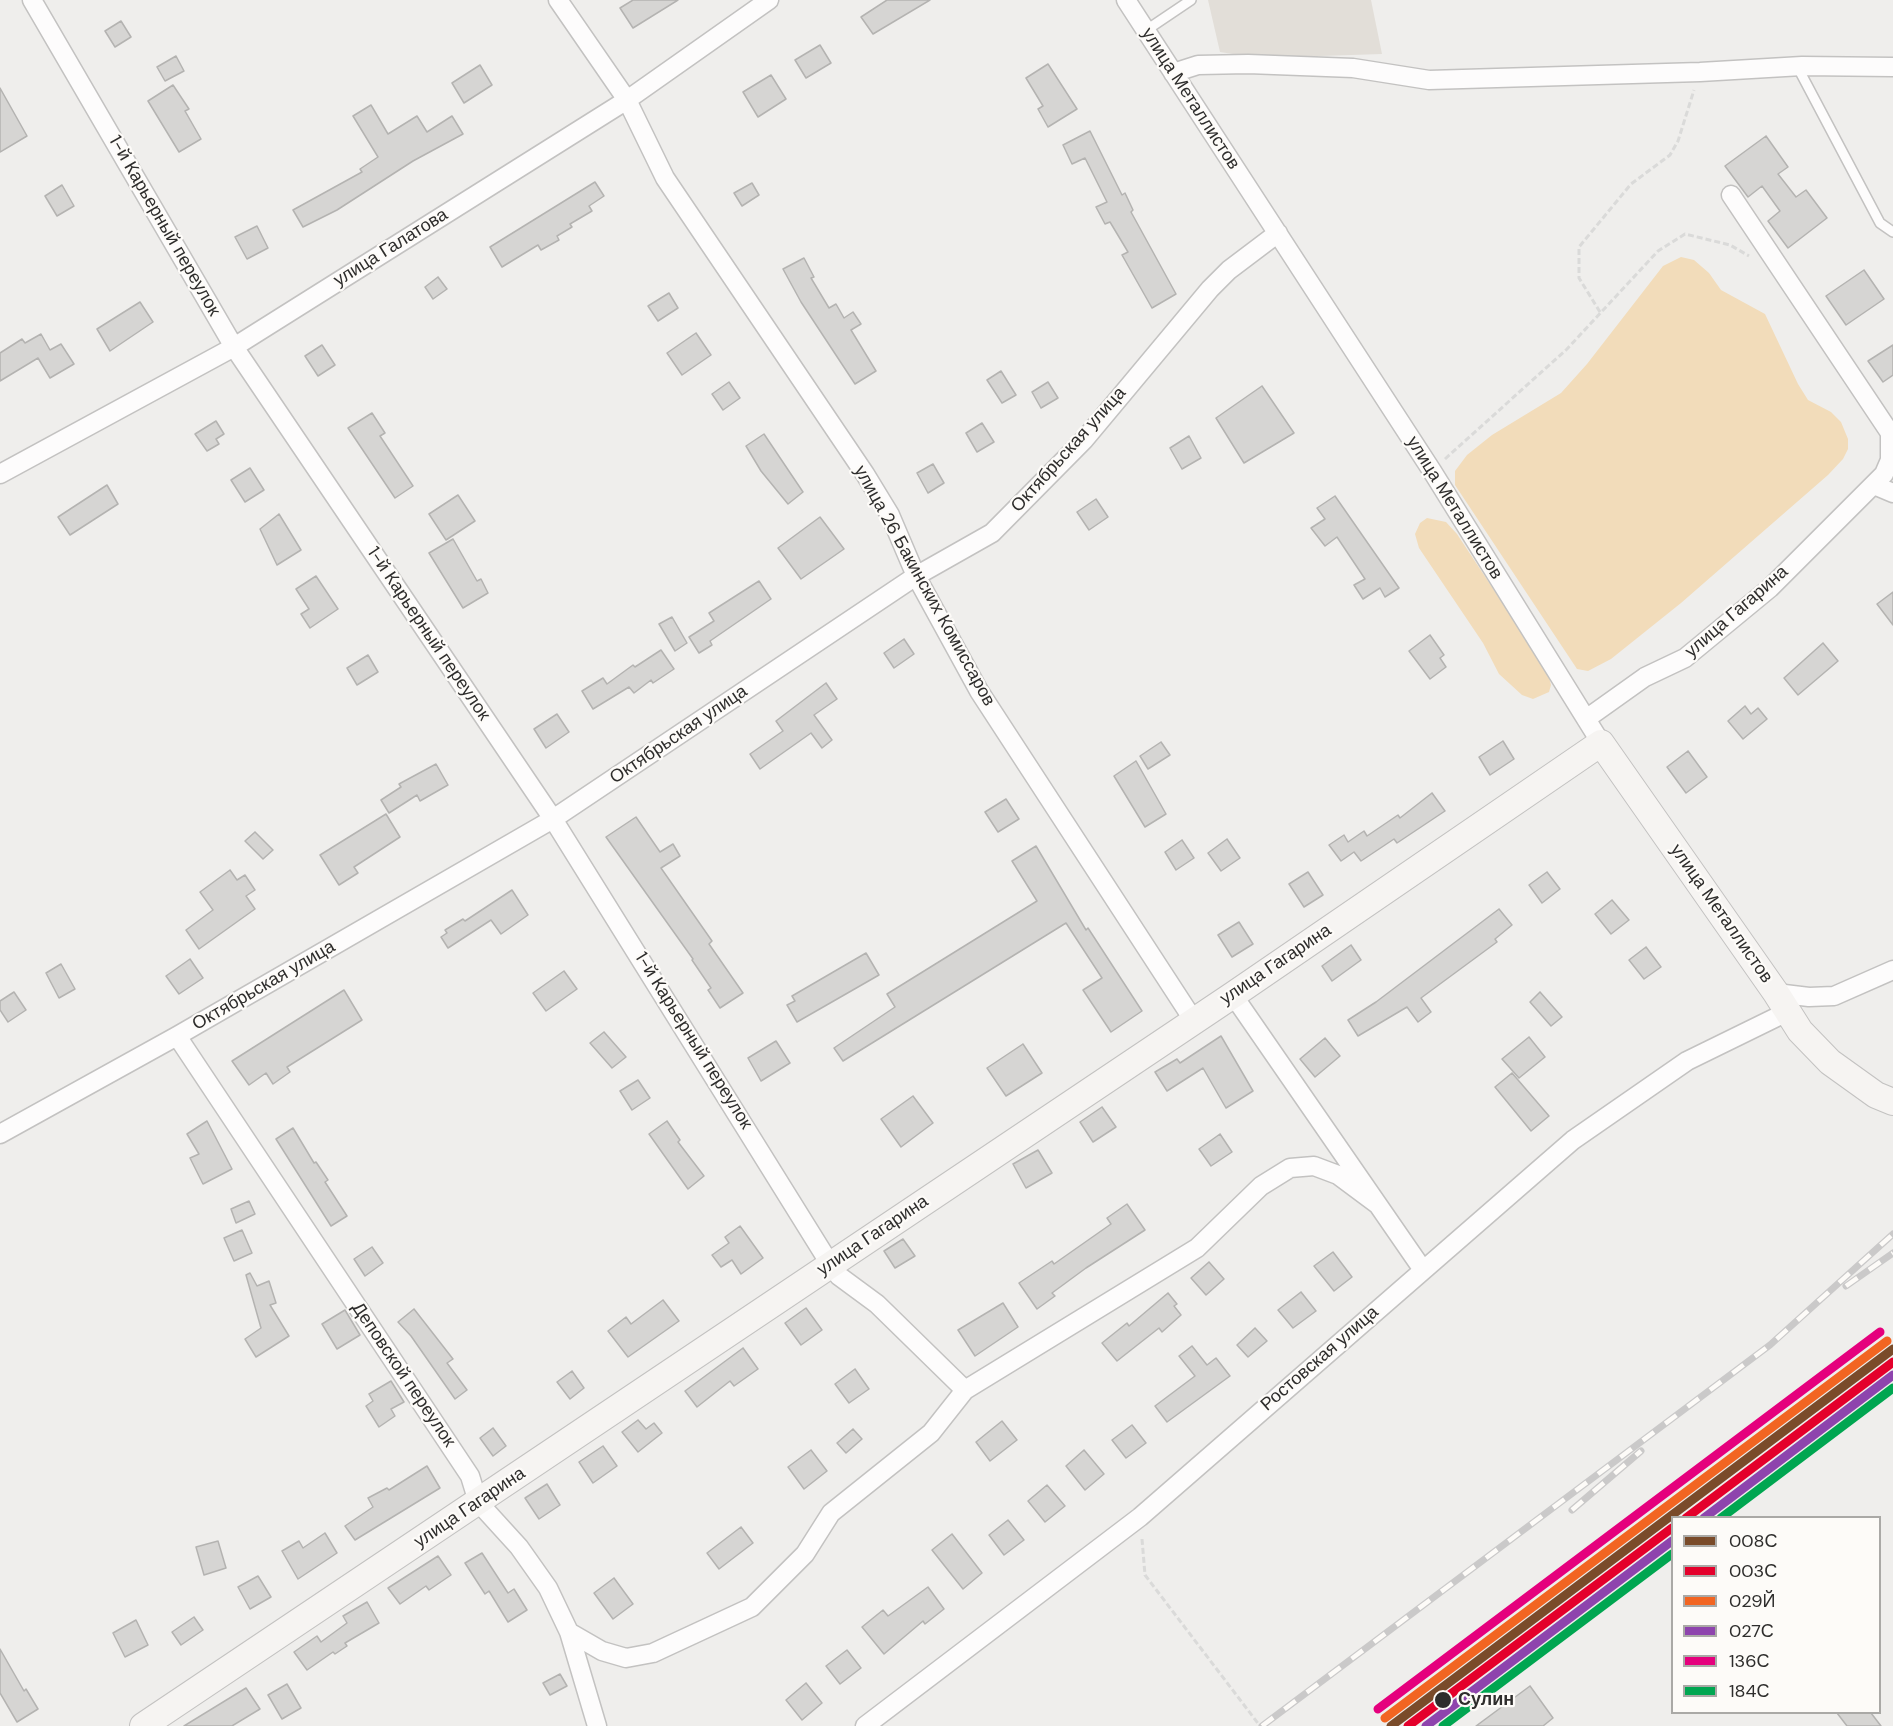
<!DOCTYPE html>
<meta charset="utf-8">
<style>
body{margin:0}
#map{position:relative;width:1893px;height:1726px;overflow:hidden;background:#efeeec;font-family:"DM Sans",sans-serif}
canvas{display:block}
.legend{position:absolute;left:1671px;top:1516px;width:210px;height:198px;box-sizing:border-box;background:#fdfbf8;border:2px solid #aaa9a6;margin:0;padding:8px 10px;list-style:none;font-size:18px;color:#2e2d2c}
.legend li{display:flex;align-items:center;gap:12px;height:30px}
.legend b{width:30px;border:2px solid #aaa9a6}
</style>
<div id="map">
<canvas width="1893" height="1726"></canvas>
<ul class="legend">
<li><b style="height:8px;background:#7a4b2a"></b>008С</li>
<li><b style="height:8px;background:#e4002b"></b>003С</li>
<li><b style="height:8px;background:#f26522"></b>029Й</li>
<li><b style="height:8px;background:#8e44ad"></b>027С</li>
<li><b style="height:8px;background:#e5007d"></b>136С</li>
<li><b style="height:8px;background:#00a651"></b>184С</li>
</ul>
</div>
<script>
const ctx = document.querySelector('canvas').getContext('2d');
ctx.lineJoin = 'round';
function fillPath(path, color) { ctx.fillStyle = color; ctx.fill(path, 'evenodd'); }
const shape = rows => new Path2D(rows.map(r => 'M' + r).join(''));
function strokePath(path, color, width, dash) { ctx.strokeStyle = color; ctx.lineWidth = width; ctx.lineCap = dash ? 'butt' : 'round'; ctx.setLineDash(dash || []); ctx.stroke(path); }
function drawText(font, color, halo, rows, align = 'center') {
  ctx.font = font + ' "DM Sans",sans-serif'; ctx.lineWidth = 4.5; ctx.setLineDash([]); ctx.textBaseline = 'middle'; ctx.strokeStyle = halo; ctx.fillStyle = color; for (const [text, x, y, turn = 0] of rows) {
    ctx.save(); ctx.translate(x, y); ctx.rotate((+turn || 0) * Math.PI / 180); ctx.textAlign = isNaN(turn) ? turn : align; if (halo) ctx.strokeText(text, 0, 0); ctx.fillText(text, 0, 0); ctx.restore();
  }
}
fillPath(shape([
 [1208,0,1371,0,1382,54,1259,58,1220,52]
]), '#e2ded8');
fillPath(shape([
 [1681,257,1694,260,1709,273,1721,290,1765,314,1798,384,1808,400,1831,412,1841,422,1848,439,1848,449,1843,459,1828,475,1681,603,1611,659,1588,671,1577,669,1455,485,1455,471,1467,455,1492,435,1561,393,1587,364,1663,266],
 [1427,518,1446,522,1457,534,1548,672,1551,685,1549,692,1533,699,1522,695,1499,674,1483,643,1419,548,1415,534,1420,523]
]), '#f2dcba');
const building = shape([
 [633,0,678,0,633,28,620,8,633,0],
 [887,0,930,0,873,34,861,17,887,0],
 [121,21,131,37,115,47,105,31,121,21],
 [820,45,831,63,806,78,795,60,820,45],
 [176,56,184,71,165,81,157,67,176,56],
 [1048,64,1077,109,1048,127,1038,109,1043,106,1026,78,1048,64],
 [480,65,492,85,464,103,452,83,480,65],
 [771,75,786,99,758,117,743,92,771,75],
 [173,85,189,109,185,111,201,139,179,152,148,101,173,85],
 [0,88,27,136,0,152,0,88],
 [371,105,388,134,417,116,427,132,452,116,463,134,413,161,337,210,303,227,293,210,362,172,360,169,378,157,353,116,371,105],
 [1090,131,1122,195,1125,193,1133,210,1131,212,1176,294,1152,308,1122,255,1128,252,1110,222,1105,224,1096,207,1107,202,1085,158,1072,164,1063,145,1090,131],
 [1766,136,1788,167,1778,174,1796,197,1806,190,1827,218,1788,248,1768,221,1780,211,1762,186,1748,197,1725,166,1766,136],
 [595,182,604,196,589,206,592,211,570,224,572,227,557,236,559,240,541,250,538,245,502,267,490,247,595,182],
 [752,183,759,195,742,206,734,193,752,183],
 [62,185,74,206,57,216,45,196,62,185],
 [257,226,268,248,247,259,235,237,257,226],
 [804,258,814,277,811,278,829,308,836,304,844,318,853,312,861,324,851,330,876,371,855,384,801,302,783,269,804,258],
 [1864,270,1884,299,1846,325,1826,296,1864,270],
 [438,277,447,289,433,299,425,287,438,277],
 [669,293,678,308,658,321,648,306,669,293],
 [140,302,153,322,110,351,97,329,140,302],
 [696,333,711,355,682,375,667,353,696,333],
 [41,334,50,350,61,344,74,364,50,378,38,358,0,381,0,353,22,339,25,343,41,334],
 [322,345,335,365,318,376,305,356,322,345],
 [1893,345,1893,375,1883,382,1868,361,1893,345],
 [1001,371,1016,395,1002,403,987,380,1001,371],
 [729,382,740,398,723,410,712,394,729,382],
 [1048,382,1058,398,1041,408,1032,392,1048,382],
 [1262,386,1294,433,1244,463,1216,418,1262,386],
 [372,413,385,433,380,436,413,486,395,498,348,428,372,413],
 [216,421,224,434,216,439,219,444,207,451,195,434,216,421],
 [982,423,994,442,977,452,966,433,982,423],
 [764,434,803,492,788,504,761,471,746,446,764,434],
 [1189,436,1201,458,1182,469,1170,448,1189,436],
 [933,464,944,483,928,493,917,473,933,464],
 [250,468,264,490,245,502,231,480,250,468],
 [107,485,118,504,70,535,58,517,107,485],
 [458,495,475,521,446,540,429,514,458,495],
 [1335,496,1399,588,1385,597,1380,588,1363,599,1354,585,1365,579,1337,537,1325,546,1311,528,1325,519,1317,508,1335,496],
 [1096,499,1108,517,1089,530,1077,512,1096,499],
 [279,514,301,550,277,565,260,529,279,514],
 [820,517,844,549,801,579,778,548,820,517],
 [453,539,477,581,481,579,488,593,463,608,429,553,453,539],
 [316,576,338,609,310,628,301,614,309,609,296,589,316,576],
 [759,581,771,599,710,641,712,645,699,653,689,637,714,621,709,613,759,581],
 [1893,592,1893,625,1877,604,1893,592],
 [672,617,687,643,675,651,659,624,672,617],
 [1430,635,1444,655,1440,658,1446,667,1430,679,1409,651,1430,635],
 [904,639,914,654,894,668,884,653,904,639],
 [1823,643,1838,661,1798,695,1784,678,1823,643],
 [661,650,674,669,653,683,651,680,634,693,629,687,593,709,582,691,603,678,607,684,633,665,635,667,661,650],
 [368,655,378,672,357,685,347,668,368,655],
 [826,683,837,699,814,715,832,740,822,748,811,733,760,769,750,754,783,731,776,721,826,683],
 [1745,706,1751,714,1758,708,1767,719,1743,739,1728,721,1745,706],
 [557,714,569,732,546,748,534,729,557,714],
 [1503,741,1514,759,1490,775,1479,757,1503,741],
 [1161,742,1170,755,1148,769,1140,756,1161,742],
 [1688,751,1707,777,1686,793,1667,767,1688,751],
 [1136,761,1166,814,1145,827,1114,776,1136,761],
 [436,764,448,785,420,801,417,795,389,813,381,800,401,787,399,784,436,764],
 [1432,793,1445,811,1397,843,1394,839,1361,861,1354,852,1341,861,1329,845,1344,835,1348,842,1364,831,1367,836,1398,815,1400,818,1432,793],
 [1006,799,1019,819,998,832,985,812,1006,799],
 [386,814,400,837,354,867,358,873,339,885,320,855,386,814],
 [636,817,660,852,673,844,680,856,661,868,712,941,709,944,743,993,720,1008,708,990,711,988,692,960,693,959,606,837,636,817],
 [255,832,273,850,263,859,245,841,255,832],
 [1227,839,1240,858,1221,871,1208,853,1227,839],
 [1182,840,1194,858,1176,870,1165,852,1182,840],
 [1036,846,1086,930,1088,928,1142,1011,1111,1032,1083,990,1102,978,1066,923,843,1061,834,1048,895,1007,887,994,1037,901,1012,861,1036,846],
 [230,870,237,880,245,875,255,890,246,896,255,909,199,949,186,930,213,910,200,892,230,870],
 [1308,872,1323,895,1304,907,1289,884,1308,872],
 [1547,872,1560,889,1542,903,1529,885,1547,872],
 [512,890,528,915,501,934,491,920,448,948,441,937,447,933,445,930,463,919,465,921,512,890],
 [1612,900,1629,920,1611,934,1595,914,1612,900],
 [1499,909,1512,925,1495,939,1497,942,1421,998,1431,1012,1418,1022,1407,1007,1358,1036,1348,1020,1376,1002,1499,909],
 [1239,922,1253,944,1232,957,1218,935,1239,922],
 [1351,945,1361,960,1332,981,1322,966,1351,945],
 [1646,947,1661,967,1644,979,1629,960,1646,947],
 [866,953,879,975,797,1022,787,1005,795,1001,792,996,866,953],
 [190,959,203,978,179,994,166,976,190,959],
 [61,964,75,989,59,998,46,973,61,964],
 [564,971,577,989,546,1011,533,993,564,971],
 [344,990,362,1020,287,1067,290,1072,273,1084,266,1073,249,1085,232,1061,344,990],
 [14,992,26,1010,8,1022,0,1010,0,1001,14,992],
 [1540,992,1562,1017,1551,1026,1530,1002,1540,992],
 [604,1032,626,1057,612,1068,590,1043,604,1032],
 [1221,1036,1253,1091,1226,1108,1203,1068,1167,1091,1155,1072,1177,1059,1180,1063,1221,1036],
 [1529,1037,1545,1057,1519,1078,1502,1059,1529,1037],
 [1325,1038,1340,1056,1315,1077,1300,1059,1325,1038],
 [776,1041,790,1063,761,1081,748,1058,776,1041],
 [1023,1044,1042,1073,1006,1096,987,1068,1023,1044],
 [1512,1073,1549,1116,1531,1131,1495,1087,1512,1073],
 [638,1080,650,1098,632,1110,620,1091,638,1080],
 [913,1096,933,1123,901,1147,881,1119,913,1096],
 [1102,1107,1116,1127,1093,1142,1080,1122,1102,1107],
 [207,1121,232,1169,203,1184,190,1158,199,1154,187,1134,207,1121],
 [667,1121,680,1140,678,1142,704,1176,688,1189,649,1134,667,1121],
 [293,1128,314,1163,316,1162,328,1180,325,1182,347,1216,331,1226,276,1139,293,1128],
 [1220,1134,1232,1152,1211,1166,1199,1149,1220,1134],
 [1038,1150,1052,1173,1026,1188,1013,1164,1038,1150],
 [249,1201,255,1214,236,1223,231,1209,249,1201],
 [1127,1204,1145,1230,1086,1268,1052,1293,1055,1296,1037,1309,1019,1283,1052,1261,1054,1264,1111,1224,1107,1218,1127,1204],
 [740,1226,763,1258,741,1274,732,1260,721,1267,712,1255,729,1243,725,1237,740,1226],
 [242,1230,252,1253,234,1261,224,1238,242,1230],
 [903,1239,915,1256,895,1268,884,1251,903,1239],
 [372,1247,383,1263,365,1276,354,1259,372,1247],
 [1333,1252,1352,1277,1334,1291,1314,1266,1333,1252],
 [1209,1262,1224,1279,1206,1295,1191,1278,1209,1262],
 [250,1273,257,1286,269,1281,276,1303,270,1305,289,1336,256,1357,245,1339,261,1328,246,1275,250,1273],
 [1301,1292,1316,1311,1293,1328,1278,1310,1301,1292],
 [1168,1293,1177,1304,1174,1306,1181,1315,1162,1332,1159,1328,1117,1361,1102,1343,1127,1323,1129,1326,1168,1293],
 [663,1300,679,1321,628,1357,608,1331,626,1317,631,1324,663,1300],
 [1003,1303,1018,1327,975,1356,958,1330,1003,1303],
 [806,1308,822,1330,801,1345,785,1323,806,1308],
 [414,1309,453,1359,447,1363,467,1390,455,1399,411,1336,398,1322,414,1309],
 [345,1310,360,1335,337,1349,322,1324,345,1310],
 [1255,1328,1267,1341,1248,1357,1237,1345,1255,1328],
 [1192,1346,1207,1365,1216,1358,1230,1376,1167,1422,1155,1406,1195,1376,1179,1356,1192,1346],
 [743,1348,758,1369,734,1386,730,1381,697,1407,685,1391,743,1348],
 [855,1369,869,1389,849,1403,835,1384,855,1369],
 [572,1371,584,1388,570,1399,557,1382,572,1371],
 [391,1381,404,1402,391,1409,395,1416,379,1427,366,1406,373,1401,369,1394,391,1381],
 [638,1420,646,1429,654,1423,662,1433,638,1452,622,1432,638,1420],
 [1002,1421,1017,1440,990,1461,976,1442,1002,1421],
 [1132,1425,1146,1443,1126,1458,1112,1440,1132,1425],
 [493,1428,506,1446,493,1456,480,1438,493,1428],
 [853,1429,862,1439,846,1453,837,1443,853,1429],
 [603,1446,617,1466,593,1483,579,1462,603,1446],
 [811,1450,827,1471,804,1489,788,1467,811,1450],
 [1084,1450,1104,1474,1085,1490,1066,1466,1084,1450],
 [427,1466,440,1488,355,1540,345,1526,373,1507,368,1498,387,1488,389,1490,427,1466],
 [547,1484,560,1505,539,1519,525,1498,547,1484],
 [1047,1485,1065,1506,1045,1522,1028,1501,1047,1485],
 [1008,1520,1024,1540,1004,1555,989,1535,1008,1520],
 [741,1527,753,1543,719,1569,707,1553,741,1527],
 [325,1533,337,1553,298,1579,282,1551,299,1541,303,1548,325,1533],
 [952,1534,982,1573,963,1589,932,1550,952,1534],
 [218,1541,226,1568,204,1575,196,1547,218,1541],
 [482,1553,508,1593,514,1589,527,1610,508,1622,489,1591,485,1594,465,1563,482,1553],
 [438,1556,451,1575,429,1590,426,1586,400,1604,388,1588,438,1556],
 [258,1576,271,1597,250,1609,238,1587,258,1576],
 [614,1578,633,1604,613,1619,594,1593,614,1578],
 [928,1587,944,1609,925,1624,923,1621,884,1654,862,1627,883,1610,888,1616,928,1587],
 [367,1602,379,1623,345,1643,347,1646,335,1654,333,1652,307,1670,294,1652,317,1636,321,1642,347,1623,343,1616,367,1602],
 [194,1617,203,1630,181,1645,172,1632,194,1617],
 [136,1620,148,1645,125,1657,113,1633,136,1620],
 [0,1649,24,1691,26,1689,38,1709,17,1722,0,1693,0,1649],
 [847,1650,861,1668,840,1684,826,1666,847,1650],
 [560,1674,567,1686,550,1695,543,1683,560,1674],
 [806,1683,822,1703,802,1720,786,1700,806,1683],
 [287,1684,301,1708,282,1719,268,1695,287,1684],
 [1530,1686,1553,1718,1543,1726,1476,1726,1530,1686],
 [246,1688,260,1709,232,1726,184,1726,246,1688],
 [1837,1713,1871,1713,1881,1726,1847,1726,1837,1713]
]);
fillPath(building, '#d6d5d3');
strokePath(building, '#b4b3b1', 1.5);
const service = shape([
 [1145,31,1191,0],
 [1797,66,1880,223,1893,232]
]);
const minor = shape([
 [32,0,234,347,553,819,830,1264,839,1276,877,1304,965,1390],
 [558,0,627,100,665,178,865,474,890,515,916,576,979,691,1194,1021],
 [1126,0,1432,471,1601,743],
 [1173,73,1198,65,1248,64,1353,68,1429,80,1700,72,1802,66,1893,67],
 [0,474,234,347,627,100,769,0],
 [1874,485,1893,493],
 [1586,719,1645,677,1685,658,1770,588,1884,474,1890,460,1890,433,1731,195],
 [1776,993,1809,997,1834,996,1893,970],
 [1233,995,1423,1270],
 [177,1036,470,1476,478,1502,519,1547,548,1588,569,1632,597,1726],
 [0,1134,177,1036,553,819,916,576,992,533,1084,440,1210,289,1229,270,1278,233],
 [569,1632,602,1651,626,1658,653,1653,752,1607,805,1554,831,1513,931,1433,965,1390,1197,1248,1261,1186,1290,1168,1314,1166,1338,1175,1377,1204],
 [865,1726,1140,1517,1573,1140,1687,1061,1787,1012]
]);
const secondary = shape([
 [143,1726,1233,995,1601,743,1776,993,1800,1031,1830,1062,1876,1095,1893,1102]
]);
strokePath(service, '#c3c2c1', 12);
strokePath(minor, '#c3c2c1', 21);
strokePath(secondary, '#c3c2c1', 28);
strokePath(shape([
 [1600,312,1579,278,1579,247,1631,184,1670,155,1678,141,1694,90],
 [1445,459,1567,349,1658,251,1685,234,1730,245,1749,256],
 [1142,1539,1145,1575,1260,1726]
]), '#dadad9', 3, [6, 3]);
strokePath(service, '#fdfcfc', 9);
strokePath(minor, '#fdfcfc', 18);
strokePath(secondary, '#f6f4f2', 26);
const rail = shape([
 [1846,1286,1893,1253],
 [1572,1510,1641,1451],
 [1262,1726,1770,1345,1893,1234]
]);
strokePath(rail, '#cac9c9', 7);
strokePath(rail, '#fdfbf8', 4.5, [14]);
strokePath(shape([
 [1391,1726,1893,1349]
]), '#7a4b2a', 9);
strokePath(shape([
 [1686,1518,1893,1362],
 [1408,1726,1672,1528]
]), '#e4002b', 9);
strokePath(shape([
 [1385,1718,1887,1341]
]), '#f26522', 9);
strokePath(shape([
 [1704,1518,1893,1375],
 [1426,1726,1672,1541]
]), '#8e44ad', 9);
strokePath(shape([
 [1378,1709,1880,1332]
]), '#e5007d', 9);
strokePath(shape([
 [1721,1518,1893,1388],
 [1443,1726,1672,1554]
]), '#00a651', 9);
for (const [x, y, r, color] of [
 [1443,1700,9,"#2e2d2c"]
]) { const dot = new Path2D(); dot.arc(x, y, r, 0, 2 * Math.PI); ctx.fillStyle = color; ctx.fill(dot); strokePath(dot, '#fdfbf8', 2); }
drawText('18px', '#2e2d2c', '#fdfbf8', [
 ["улица Металлистов",1190,99,57],
 ["1-й Карьерный переулок",164,226,60],
 ["улица Галатова",391,248,-32],
 ["Октябрьская улица",1069,450,-48],
 ["улица Металлистов",1454,508,58],
 ["улица 26 Бакинских Комиссаров",924,586,61],
 ["улица Гагарина",1737,612,-41],
 ["1-й Карьерный переулок",428,634,56],
 ["Октябрьская улица",679,735,-34],
 ["улица Металлистов",1721,914,55],
 ["улица Гагарина",1276,965,-34],
 ["Октябрьская улица",264,986,-30],
 ["1-й Карьерный переулок",693,1041,58],
 ["улица Гагарина",873,1236,-34],
 ["Ростовская улица",1320,1359,-41],
 ["Деповской переулок",403,1375,56],
 ["улица Гагарина",470,1508,-34]
]);
drawText('bold 18px', '#2e2d2c', '#fdfbf8', [
 ["Сулин",1458,1700]
], 'left');
</script>
